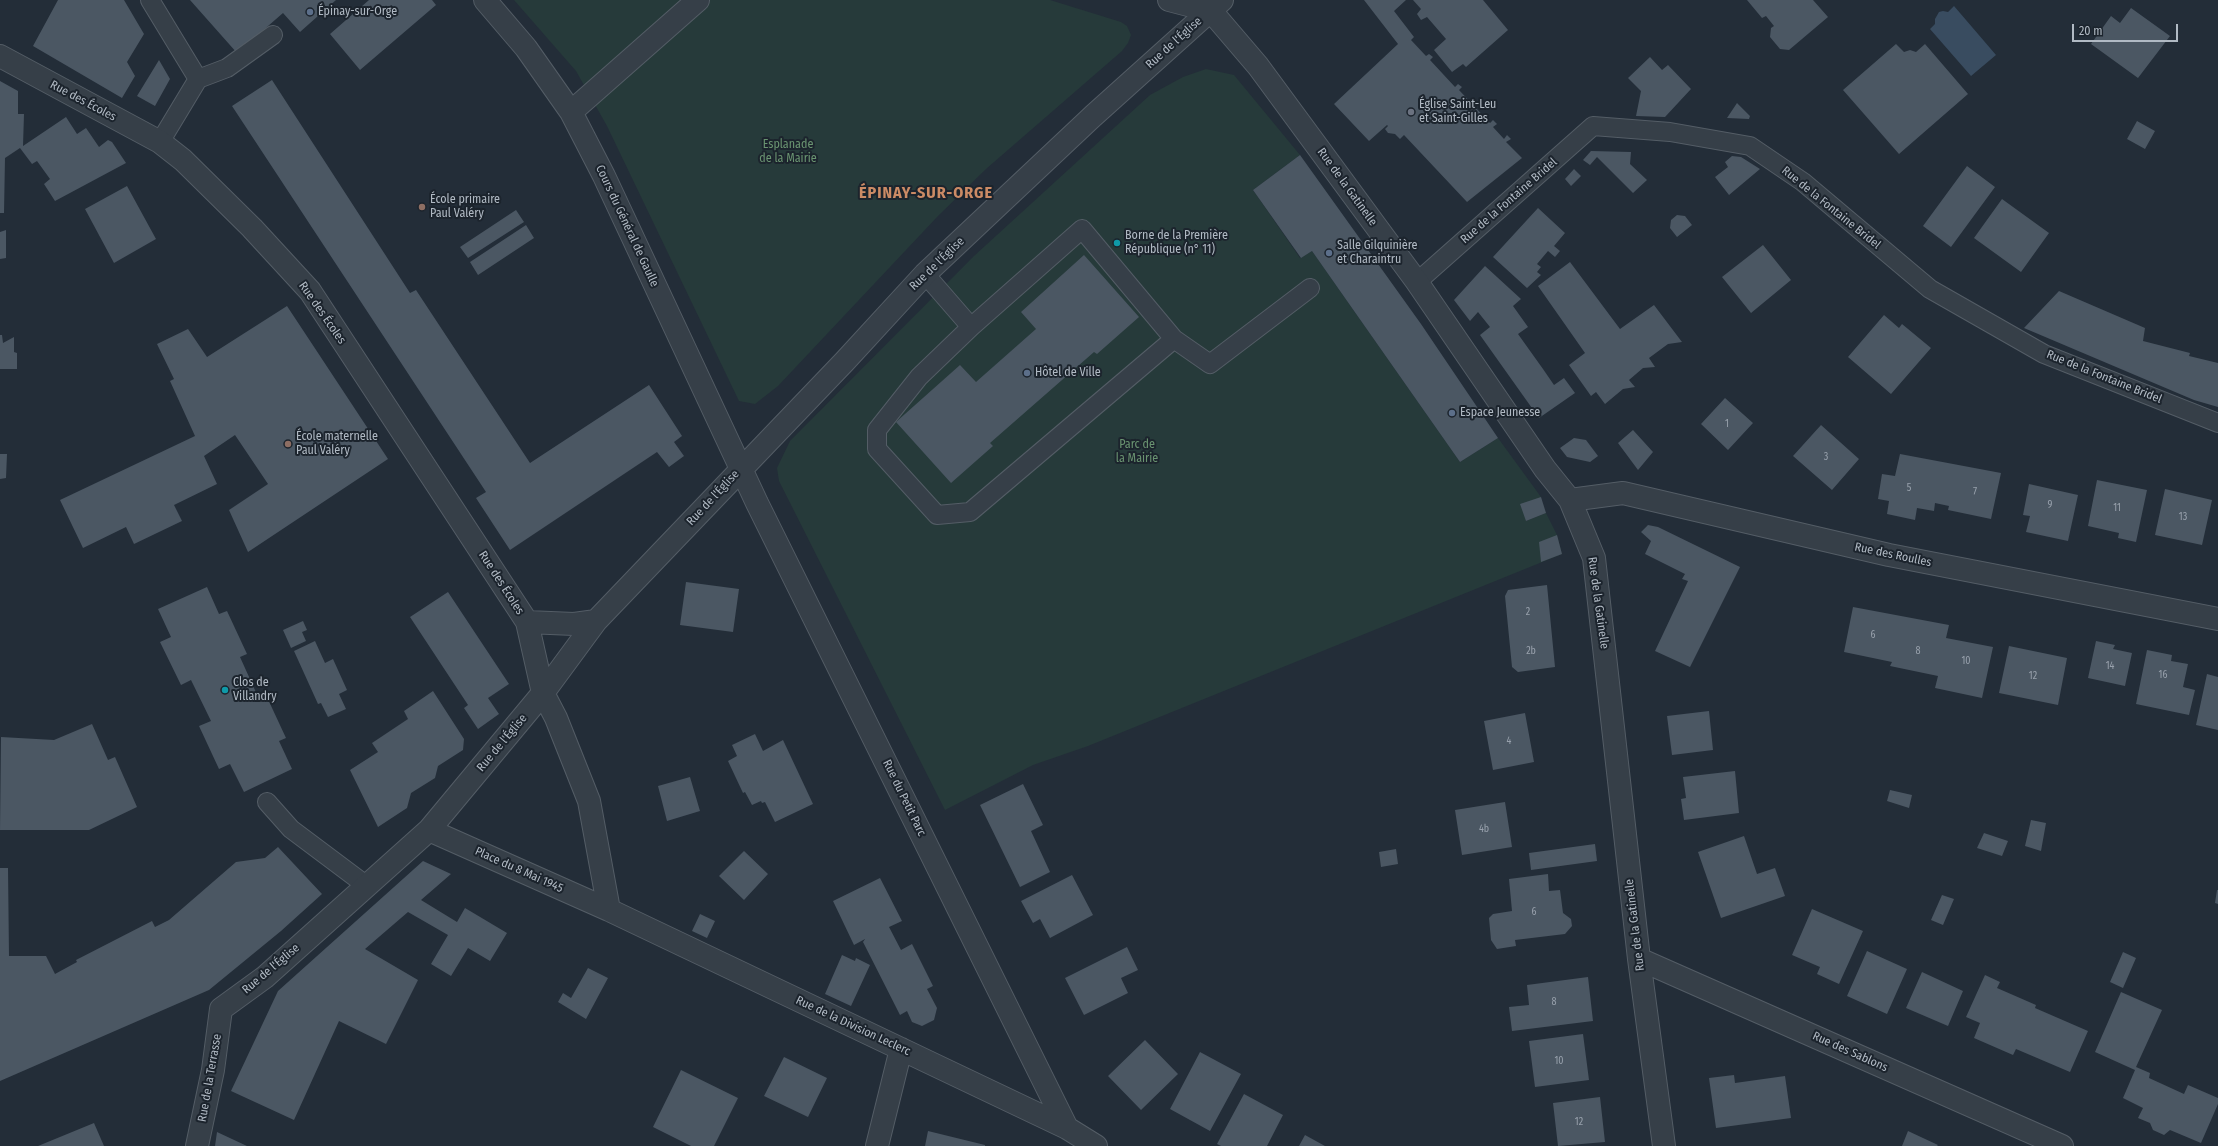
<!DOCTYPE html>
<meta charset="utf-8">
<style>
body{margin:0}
#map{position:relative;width:2218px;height:1146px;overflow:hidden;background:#232d38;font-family:"Fira Sans Condensed",sans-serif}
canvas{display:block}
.scale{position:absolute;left:2072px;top:24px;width:106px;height:18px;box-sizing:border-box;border:2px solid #b1bac4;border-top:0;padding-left:5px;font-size:12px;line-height:14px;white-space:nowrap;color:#b1bac4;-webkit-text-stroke:3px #1c242d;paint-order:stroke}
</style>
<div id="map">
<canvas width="2218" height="1146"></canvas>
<div class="scale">20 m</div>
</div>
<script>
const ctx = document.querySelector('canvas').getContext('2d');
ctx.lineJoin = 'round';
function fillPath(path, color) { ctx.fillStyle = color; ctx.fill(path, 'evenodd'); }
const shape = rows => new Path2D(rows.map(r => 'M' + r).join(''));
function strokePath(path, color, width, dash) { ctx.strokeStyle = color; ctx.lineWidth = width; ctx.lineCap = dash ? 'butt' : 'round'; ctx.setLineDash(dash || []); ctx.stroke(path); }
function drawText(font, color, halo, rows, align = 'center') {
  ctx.font = font + ' "Fira Sans Condensed",sans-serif'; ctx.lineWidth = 4; ctx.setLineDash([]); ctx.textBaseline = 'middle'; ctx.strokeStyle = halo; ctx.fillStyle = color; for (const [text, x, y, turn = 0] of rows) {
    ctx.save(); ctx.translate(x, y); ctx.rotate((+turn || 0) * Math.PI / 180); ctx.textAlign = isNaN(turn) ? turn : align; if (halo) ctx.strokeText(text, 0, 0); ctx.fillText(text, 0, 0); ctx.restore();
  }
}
fillPath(shape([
 [514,0,1050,0,1121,22,1127,26,1131,35,1128,43,1122,51,986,169,938,216,778,386,755,404,739,401,607,126,576,71],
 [1206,69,1234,75,1300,155,1253,190,1300,258,1312,251,1460,462,1498,438,1541,497,1526,521,1546,513,1557,535,1562,554,1088,746,1033,765,945,810,779,481,777,468,790,441,974,256,1150,95,1183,77]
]), '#263a3a');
fillPath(shape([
 [1954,6,1996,55,1971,76,1930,29,1935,24,1935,19,1939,12,1943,11,1948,12]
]), '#394c60');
fillPath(shape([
 [58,0,124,0,144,34,127,62,135,76,122,98,33,46],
 [190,0,336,0,300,32,283,13,237,53],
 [369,0,432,0,436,5,360,70,330,34],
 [1364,0,1406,0,1394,11,1414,37,1411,40,1426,56,1429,54,1433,57,1430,60,1455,87,1458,84,1462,87,1459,90,1490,123,1493,120,1497,124,1493,127,1504,139,1507,135,1511,139,1506,142,1522,158,1467,202,1404,135,1400,139,1395,134,1388,133,1385,129,1388,126,1387,125,1369,141,1334,104,1398,44],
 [1413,0,1483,0,1508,30,1466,67,1463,64,1452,72,1434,50,1446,39,1427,17,1421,20,1417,14,1421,9],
 [1747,0,1813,0,1828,17,1789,50,1780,49,1770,37,1771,28,1774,26,1766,16,1762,18],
 [2131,8,2170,36,2138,78,2091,44,2111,16,2120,23],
 [1896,44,1904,52,1910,50,1916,52,1925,44,1968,94,1899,154,1843,90],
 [1650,57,1662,70,1668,65,1691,89,1665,117,1636,116,1641,91,1628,78],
 [159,60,170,79,155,106,137,96],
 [272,80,410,293,416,290,530,463,649,385,682,436,674,442,684,456,669,467,657,452,510,550,476,498,486,492,232,106],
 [0,81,18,91,18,114,24,114,23,146,66,117,77,134,86,128,99,147,108,140,112,142,126,163,55,201,44,184,50,179,37,161,32,164,20,148,5,158,4,213,0,213],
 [1737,103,1750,116,1749,119,1727,118],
 [2137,121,2155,131,2145,149,2127,139],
 [1591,151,1631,152,1630,164,1647,180,1633,193,1597,157,1590,165,1583,160],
 [1300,155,1421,324,1498,438,1460,462,1312,251,1301,258,1253,190],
 [1732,156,1741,157,1760,169,1729,195,1715,177,1728,167,1725,162],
 [1967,166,1995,187,1951,247,1923,226],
 [1574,169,1581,176,1571,186,1565,179],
 [127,186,156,239,114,263,85,209],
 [2002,199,2049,233,2021,272,1974,238],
 [1538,208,1565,233,1554,246,1560,251,1555,257,1548,251,1537,264,1541,267,1537,272,1541,275,1527,288,1493,257],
 [516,210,524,222,468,258,460,247],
 [1677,215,1685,216,1692,225,1677,237,1670,228,1671,220],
 [526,225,534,238,478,275,470,262],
 [6,230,6,258,0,259,0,232],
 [1763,245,1791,280,1751,313,1722,277],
 [1084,255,1139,317,1097,354,1094,352,990,443,993,446,951,483,896,422,960,365,976,382,1036,329,1021,312],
 [1570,262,1620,329,1654,305,1682,342,1668,344,1649,358,1655,367,1643,368,1629,380,1635,387,1623,389,1605,404,1596,392,1591,396,1569,365,1585,353,1538,286],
 [1485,266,1521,299,1513,306,1528,327,1518,334,1543,369,1554,385,1564,378,1575,393,1539,418,1480,335,1490,327,1478,312,1470,321,1454,300],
 [2059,291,2145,328,2143,341,2190,353,2189,356,2218,363,2218,407,2194,400,2024,328],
 [287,306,388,459,248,552,229,510,268,484,235,435,204,456,217,484,174,505,182,521,134,544,126,527,83,548,60,500,195,436,170,381,174,379,157,344,188,329,207,357],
 [1884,315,1899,328,1902,324,1931,348,1891,394,1848,357],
 [0,335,2,335,3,343,14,337,14,352,17,353,17,369,0,369],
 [1725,398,1753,423,1728,450,1701,424],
 [1821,425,1859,459,1832,490,1793,456],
 [1633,430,1653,452,1638,470,1618,443],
 [1574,438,1586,440,1598,456,1590,462,1567,457,1560,448],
 [0,454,7,454,6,478,0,479],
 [1900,454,2001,473,1991,519,1948,510,1949,506,1935,503,1934,511,1917,508,1915,520,1887,514,1889,501,1878,499,1882,474,1895,476],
 [2097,480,2147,490,2136,542,2118,538,2119,533,2088,526],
 [2029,484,2078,495,2068,541,2026,532,2030,516,2023,515],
 [2165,489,2212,500,2202,545,2155,535],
 [1541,497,1546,513,1526,521,1520,504],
 [1648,525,1658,527,1740,567,1690,667,1655,651,1688,581,1682,579,1685,574,1645,554,1651,541,1641,532],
 [1557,535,1562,554,1541,562,1539,542],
 [686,582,739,589,733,632,680,625],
 [1547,585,1555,667,1518,672,1512,667,1505,596,1508,590],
 [207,587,219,614,227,611,247,654,240,657,259,699,266,695,286,738,279,741,292,769,244,792,230,764,219,769,199,726,211,721,191,680,181,685,160,642,171,637,158,609],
 [448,592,509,684,488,698,499,714,478,729,464,708,468,705,410,617],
 [1853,607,1949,625,1946,638,1993,647,1982,698,1935,688,1938,676,1890,666,1892,662,1844,652],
 [303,621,307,630,302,632,306,641,291,648,283,630],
 [315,641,325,663,333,659,347,690,339,694,346,709,328,717,321,703,318,704,294,651],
 [2096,641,2115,645,2113,649,2132,653,2125,686,2088,678],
 [2009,646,2067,658,2058,705,1999,693],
 [2147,650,2172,655,2171,661,2188,664,2183,687,2195,690,2189,715,2136,704],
 [2207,674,2218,677,2218,730,2196,725],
 [433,691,464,739,463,750,438,766,435,778,411,793,407,808,378,827,350,770,378,752,372,743,408,719,404,711],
 [1709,711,1713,750,1672,755,1667,716],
 [1525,713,1534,762,1493,770,1484,721],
 [92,724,108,760,115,757,137,807,89,830,0,830,1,737,54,740],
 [755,734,763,751,783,740,813,804,775,822,765,802,762,803,761,801,752,805,745,792,743,793,728,761,737,756,732,745],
 [1735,771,1739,813,1684,820,1681,799,1686,798,1683,777],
 [690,777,700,811,667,821,658,786],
 [1023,784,1043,825,1031,831,1050,872,1020,887,980,805],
 [1890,790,1912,795,1909,808,1887,801],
 [1505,802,1512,847,1462,855,1455,810],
 [2031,820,2046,823,2041,851,2025,846],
 [1984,833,2008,841,2002,856,1977,848],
 [1744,836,1757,874,1775,868,1785,896,1721,918,1698,852],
 [1595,844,1597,861,1531,870,1529,853],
 [278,847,322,894,281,931,209,990,0,1081,0,868,8,868,9,956,46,956,55,974,77,962,76,960,152,921,155,927,169,920,236,862,265,858],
 [1396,849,1398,864,1381,867,1379,852],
 [744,851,768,874,744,900,719,876],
 [423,861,451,874,421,900,457,922,465,908,507,933,490,961,468,948,451,976,431,964,448,935,408,912,365,949,418,980,386,1044,339,1021,294,1120,231,1091,278,991],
 [1548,874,1549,891,1560,890,1563,913,1571,919,1572,926,1565,934,1515,940,1516,946,1497,949,1491,940,1489,918,1493,914,1512,911,1509,879],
 [1072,875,1093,915,1050,938,1040,919,1033,923,1021,901],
 [880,878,902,921,889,927,901,950,912,944,933,986,927,989,937,1008,934,1020,922,1026,912,1022,907,1011,900,1015,863,942,865,939,854,945,833,901],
 [2217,890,2218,890,2218,904,2215,903],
 [1942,895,1954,899,1943,925,1931,920],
 [1812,909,1863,931,1839,984,1817,974,1820,967,1792,955],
 [700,914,715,921,707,938,692,931],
 [1127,947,1138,970,1121,978,1128,993,1084,1015,1065,978],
 [1867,951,1907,969,1887,1014,1847,996],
 [2123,952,2136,958,2123,988,2110,982],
 [842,955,855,961,856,958,870,965,851,1006,825,994],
 [588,968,608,978,586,1019,558,1002,563,993,571,998],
 [1922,972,1963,991,1948,1026,1906,1008],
 [1985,975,2000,982,1997,988,2036,1005,2035,1008,2088,1031,2070,1072,2016,1049,2013,1055,1974,1038,1980,1023,1966,1017],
 [1588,977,1593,1021,1512,1031,1509,1007,1529,1005,1527,985],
 [2121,992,2162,1010,2136,1067,2150,1073,2149,1078,2184,1094,2188,1085,2218,1098,2218,1104,2201,1143,2170,1130,2164,1135,2153,1130,2150,1123,2138,1118,2143,1108,2123,1098,2135,1070,2095,1052],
 [1583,1034,1589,1080,1535,1087,1529,1041],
 [1145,1040,1178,1074,1141,1110,1108,1076],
 [1200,1052,1241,1074,1210,1131,1170,1109],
 [784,1057,827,1078,808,1117,764,1096],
 [681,1070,738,1098,714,1146,691,1146,653,1127],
 [1734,1075,1735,1083,1785,1076,1791,1118,1716,1128,1709,1078],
 [1244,1094,1283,1115,1267,1146,1221,1146,1217,1144],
 [1600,1097,1605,1142,1558,1146,1553,1103],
 [94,1123,104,1146,38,1146],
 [928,1131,985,1145,985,1146,925,1146],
 [1908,1131,1938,1145,1937,1146,1902,1146],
 [217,1132,247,1146,215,1146],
 [1305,1135,1325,1146,1299,1146]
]), '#4b5763');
const service = shape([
 [150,0,198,79,160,142],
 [198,79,227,68,273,35],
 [925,274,971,327,1082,229,1174,339,1210,364,1310,288],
 [1417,282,1593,126,1670,132,1750,146,1803,182,1930,289,2044,354,2218,423],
 [971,327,919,377,877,430,877,449,937,515,970,512,1174,339],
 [267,802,291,829,367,886]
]);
const minor = shape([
 [485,0,526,48,571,112,604,176,757,503,1067,1128],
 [1169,0,1211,11],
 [1211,11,1258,66,1417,282,1545,469,1570,500,1594,558,1639,959,1664,1146],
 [0,56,160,142,183,160,252,228,310,291,527,622,543,693,556,718,589,801,609,910],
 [571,112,698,0],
 [1570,500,1623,493,1889,555,2218,619],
 [527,622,574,624,596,621],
 [429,830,609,910,1067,1128,1096,1146],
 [1639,959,2062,1146],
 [197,1146,213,1070,221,1009,265,977,429,830,543,693,596,621,845,361,925,274,1093,116,1222,0],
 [877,1146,901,1049]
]);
strokePath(service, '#545d66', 20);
strokePath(minor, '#545d66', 24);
strokePath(service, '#363f48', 18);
strokePath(minor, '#363f48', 22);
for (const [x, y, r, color] of [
 [310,12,4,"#5c6f8a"],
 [1411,112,4,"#6b7280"],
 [422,207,4,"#8d6e63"],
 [1117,243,4,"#0f9aa8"],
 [1329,253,4,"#5c6f8a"],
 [1027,373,4,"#5c6f8a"],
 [1452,413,4,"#5c6f8a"],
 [288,444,4,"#8d6e63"],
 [225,690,4,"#0f9aa8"]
]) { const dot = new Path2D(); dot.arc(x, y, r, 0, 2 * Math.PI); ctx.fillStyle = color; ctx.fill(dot); strokePath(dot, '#1c242d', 1.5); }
drawText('10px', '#98a1ac', null, [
 ["1",1727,424],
 ["3",1826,457],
 ["5",1909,488],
 ["7",1975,492],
 ["9",2050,505],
 ["11",2117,508],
 ["13",2183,517],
 ["2",1528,612],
 ["6",1873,635],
 ["2b",1531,651],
 ["8",1918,651],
 ["10",1966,661],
 ["14",2110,666],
 ["16",2163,675],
 ["12",2033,676],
 ["4",1509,741],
 ["4b",1484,829],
 ["6",1534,912],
 ["8",1554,1002],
 ["10",1559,1061],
 ["12",1579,1122]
]);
drawText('12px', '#b1bac4', '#1c242d', [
 ["Épinay-sur-Orge",318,12],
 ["Église Saint-Leu",1419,105],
 ["et Saint-Gilles",1419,119],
 ["École primaire",430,200],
 ["Paul Valéry",430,214],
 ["Borne de la Première",1125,236],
 ["République (n° 11)",1125,250],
 ["Salle Gilquinière",1337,246],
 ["et Charaintru",1337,260],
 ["Hôtel de Ville",1035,373],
 ["Espace Jeunesse",1460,413],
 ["École maternelle",296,437],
 ["Paul Valéry",296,451],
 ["Clos de",233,683],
 ["Villandry",233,697]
], 'left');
drawText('12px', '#b1bac4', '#1c242d', [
 ["Rue de l'Église",1174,43,-42],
 ["Rue des Écoles",83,101,28],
 ["Rue de la Gatinelle",1347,187,54],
 ["Rue de la Fontaine Bridel",1509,201,-41],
 ["Rue de la Fontaine Bridel",1831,208,39],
 ["Cours du Général de Gaulle",627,226,65],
 ["Rue de l'Église",937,264,-44],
 ["Rue des Écoles",322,313,55],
 ["Rue de la Fontaine Bridel",2104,377,22],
 ["Rue de l'Église",713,498,-47],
 ["Rue des Roulles",1893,555,12],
 ["Rue des Écoles",501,583,57],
 ["Rue de la Gatinelle",1598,603,82],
 ["Rue de l'Église",502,743,-50],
 ["Rue du Petit Parc",904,798,64],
 ["Place du 8 Mai 1945",519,870,24],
 ["Rue de la Gatinelle",1635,925,-97],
 ["Rue de l'Église",271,969,-40],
 ["Rue de la Division Leclerc",853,1026,25],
 ["Rue des Sablons",1850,1052,24],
 ["Rue de la Terrasse",210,1078,-80]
]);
drawText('12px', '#6a9471', '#1c242d', [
 ["Esplanade",788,145],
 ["de la Mairie",788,159],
 ["Parc de",1137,445],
 ["la Mairie",1137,459]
]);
ctx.letterSpacing = '1px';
drawText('bold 16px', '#cc8b65', '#1c242d', [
 ["ÉPINAY-SUR-ORGE",926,194]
]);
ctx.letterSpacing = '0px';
</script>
